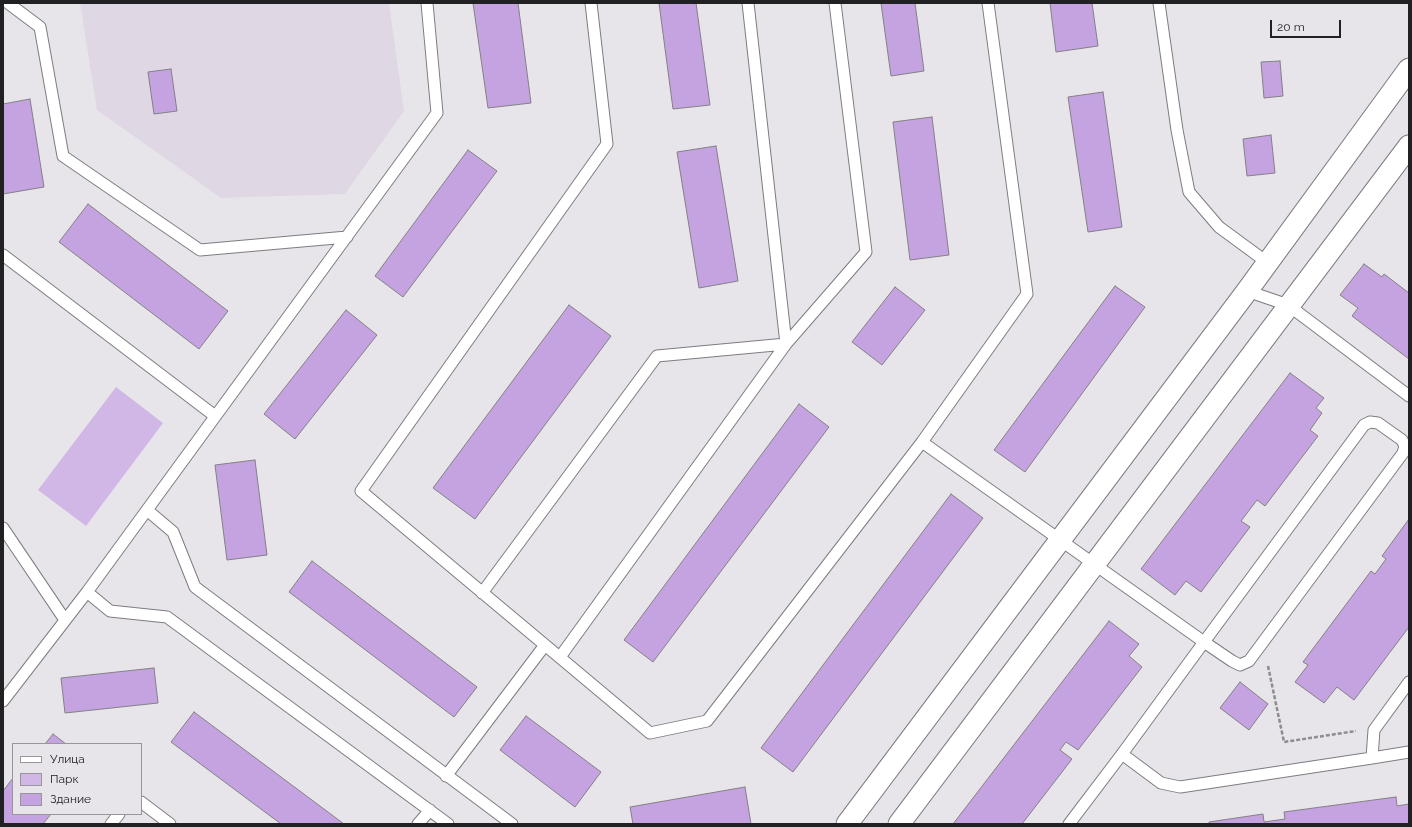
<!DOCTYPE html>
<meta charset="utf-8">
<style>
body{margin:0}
#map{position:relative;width:1412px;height:827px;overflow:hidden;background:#e7e5ea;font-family:Raleway,sans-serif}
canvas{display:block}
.frame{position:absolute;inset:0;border:4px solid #212022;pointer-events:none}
.legend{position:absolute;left:12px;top:743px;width:130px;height:72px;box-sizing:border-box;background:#e7e5ea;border:1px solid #98969a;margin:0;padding:5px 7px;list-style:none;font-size:12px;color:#212022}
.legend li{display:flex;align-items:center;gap:8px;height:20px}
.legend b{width:20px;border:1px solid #98969a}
.scale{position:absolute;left:1270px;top:20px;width:71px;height:18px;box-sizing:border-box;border:2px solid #212022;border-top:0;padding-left:5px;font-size:12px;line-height:14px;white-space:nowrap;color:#212022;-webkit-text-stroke:3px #e7e5ea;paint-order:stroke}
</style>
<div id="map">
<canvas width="1412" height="827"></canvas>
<div class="frame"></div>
<ul class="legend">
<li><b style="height:5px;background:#fff"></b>Улица</li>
<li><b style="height:11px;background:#d0b7e6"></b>Парк</li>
<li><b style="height:11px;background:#c5a3e1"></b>Здание</li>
</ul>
<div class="scale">20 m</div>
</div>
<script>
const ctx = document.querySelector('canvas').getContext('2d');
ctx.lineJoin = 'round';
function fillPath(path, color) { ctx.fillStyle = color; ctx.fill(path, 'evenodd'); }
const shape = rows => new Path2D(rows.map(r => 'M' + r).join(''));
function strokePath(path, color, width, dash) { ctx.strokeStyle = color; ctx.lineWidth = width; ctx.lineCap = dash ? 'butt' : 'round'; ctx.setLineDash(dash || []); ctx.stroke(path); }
fillPath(shape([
 [80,3,389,3,404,111,345,194,221,198,97,110]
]), '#dfd8e4');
fillPath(shape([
 [116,387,163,423,86,526,38,490]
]), '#d0b7e6');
const building = shape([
 [473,3,518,3,531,103,488,108,473,3],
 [659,3,696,3,710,105,673,109,659,3],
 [881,3,915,3,924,71,891,76,881,3],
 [1050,3,1092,3,1098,46,1056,52,1050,3],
 [1280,61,1283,96,1264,98,1261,62,1280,61],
 [171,69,177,111,154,114,148,72,171,69],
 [1103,92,1122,227,1088,232,1068,97,1103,92],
 [30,99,44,187,3,194,3,104,30,99],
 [932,117,949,255,910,260,893,122,932,117],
 [1271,135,1275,173,1247,176,1243,139,1271,135],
 [716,146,738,281,699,288,677,152,716,146],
 [468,150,497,171,403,297,375,276,468,150],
 [88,204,228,311,199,349,59,242,88,204],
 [1364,264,1382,277,1384,274,1409,293,1409,359,1352,316,1358,308,1340,295,1364,264],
 [1115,286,1145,307,1025,472,994,450,1115,286],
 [895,287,925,310,882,365,852,342,895,287],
 [569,305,611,336,475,519,433,488,569,305],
 [346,310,377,335,295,439,264,414,346,310],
 [1290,373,1324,398,1316,408,1322,413,1310,430,1318,436,1265,506,1257,500,1241,521,1250,527,1201,592,1186,581,1175,595,1141,569,1290,373],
 [799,404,829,427,653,662,624,640,799,404],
 [255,460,267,555,227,560,215,465,255,460],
 [951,494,983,518,793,772,761,748,951,494],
 [1409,519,1409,627,1354,700,1337,687,1324,703,1295,682,1308,665,1303,662,1371,571,1375,574,1386,559,1382,556,1409,519],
 [312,561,477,687,454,717,289,592,312,561],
 [1109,621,1139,644,1129,656,1142,667,1078,750,1066,742,1060,750,1072,759,1022,824,953,824,1109,621],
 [154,668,158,703,65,713,61,678,154,668],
 [1240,682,1268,704,1249,730,1220,708,1240,682],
 [194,712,344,824,281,824,171,742,194,712],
 [526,716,601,772,575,807,500,750,526,716],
 [53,734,66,744,45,744,53,734],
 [13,778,13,814,51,814,43,824,3,824,3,791,13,778],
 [745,787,751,824,633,824,630,807,745,787],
 [1396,797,1397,806,1409,804,1409,824,1209,824,1209,822,1263,814,1264,822,1285,819,1284,812,1396,797]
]);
fillPath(building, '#c5a3e1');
strokePath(building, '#838085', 1);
const lane = shape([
 [8,3,40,27,63,156,200,250,347,237],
 [748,3,786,344],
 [1159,3,1177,130,1189,192,1219,227,1268,263],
 [3,255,215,416],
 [1247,291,1288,305,1409,396],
 [1370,422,1378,423,1402,440,1405,446,1403,453,1249,661,1240,665,1232,661,1204,642,1364,425,1370,422],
 [922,442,1204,642,1122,754,1069,824],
 [147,510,173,532,195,587,512,824],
 [3,528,65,620],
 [87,592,110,611,167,617,448,824],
 [482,593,657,356,786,344],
 [545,645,361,491,607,144,591,3],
 [560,657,786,344,866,252,835,3],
 [1409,682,1374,730,1372,758,1409,752],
 [3,701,87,592,437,113,427,3],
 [1122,754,1161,783,1180,787,1372,758],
 [446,776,545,645,650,733,707,721,922,442,1027,294,988,3],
 [141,802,170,824],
 [111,824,119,814],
 [418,824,430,810]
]);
const street = shape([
 [847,824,1247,291,1409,69],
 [899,824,1409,146]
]);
strokePath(lane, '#7f7c81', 13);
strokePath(street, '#7f7c81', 23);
strokePath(shape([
 [1268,666,1284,742,1356,731]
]), '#8e8c90', 2.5, [4, 2]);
strokePath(lane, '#fff', 11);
strokePath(street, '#fff', 21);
</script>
